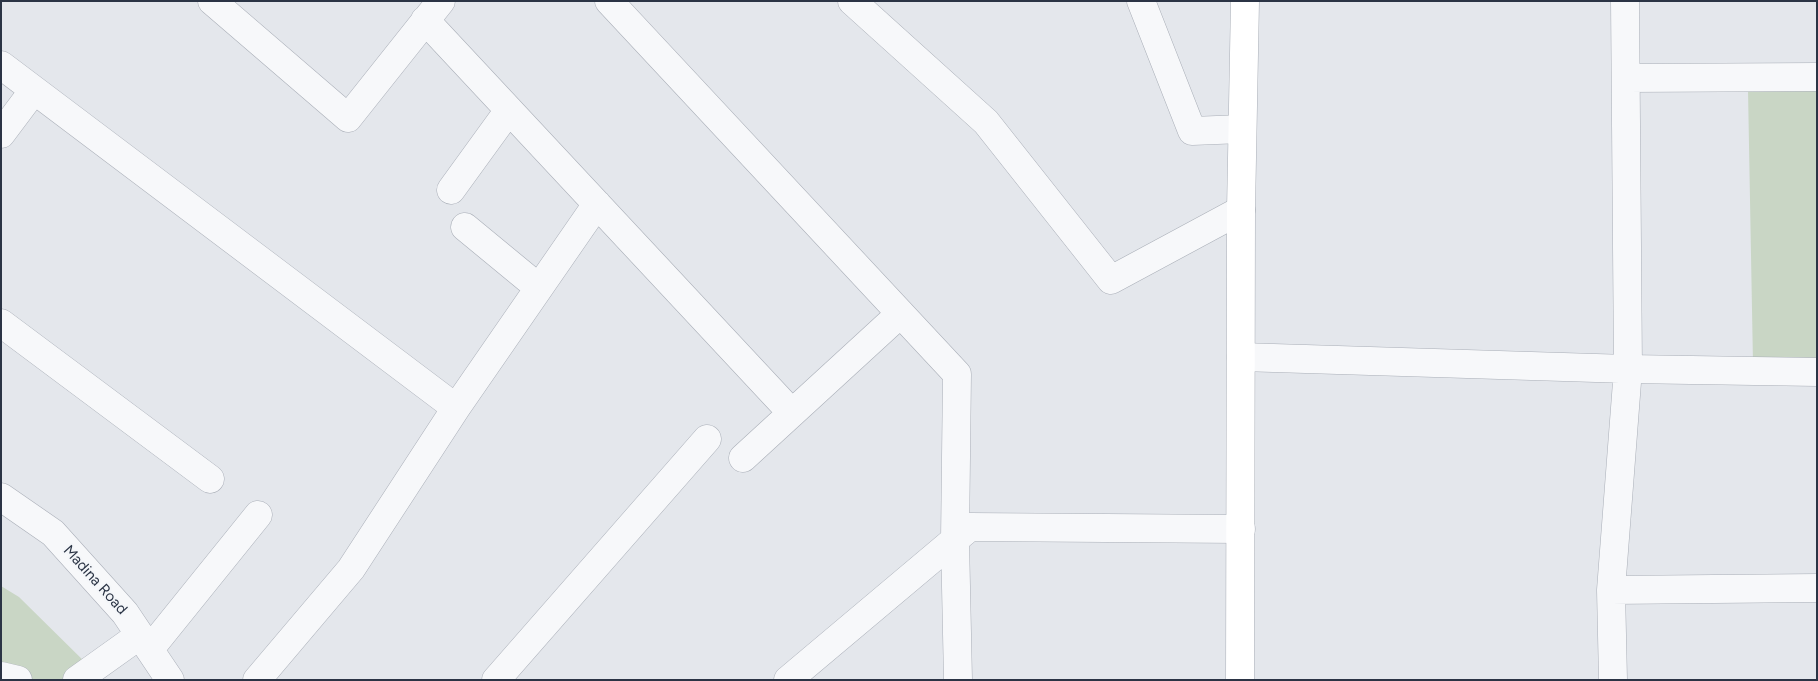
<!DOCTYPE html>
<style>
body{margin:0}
#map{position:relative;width:1818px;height:681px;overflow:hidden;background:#e4e7ec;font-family:Figtree,sans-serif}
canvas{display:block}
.frame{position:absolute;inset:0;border:2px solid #2b3445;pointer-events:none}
</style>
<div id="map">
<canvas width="1818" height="681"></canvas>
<div class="frame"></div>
</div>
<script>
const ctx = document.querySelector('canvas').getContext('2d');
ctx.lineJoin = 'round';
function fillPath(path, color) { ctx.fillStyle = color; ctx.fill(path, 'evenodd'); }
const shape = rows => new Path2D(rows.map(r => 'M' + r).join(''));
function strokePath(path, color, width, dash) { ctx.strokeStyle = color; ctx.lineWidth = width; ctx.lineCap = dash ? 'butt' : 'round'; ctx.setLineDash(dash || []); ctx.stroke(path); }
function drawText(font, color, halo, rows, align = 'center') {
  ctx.font = font + ' Figtree,sans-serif'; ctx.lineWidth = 4; ctx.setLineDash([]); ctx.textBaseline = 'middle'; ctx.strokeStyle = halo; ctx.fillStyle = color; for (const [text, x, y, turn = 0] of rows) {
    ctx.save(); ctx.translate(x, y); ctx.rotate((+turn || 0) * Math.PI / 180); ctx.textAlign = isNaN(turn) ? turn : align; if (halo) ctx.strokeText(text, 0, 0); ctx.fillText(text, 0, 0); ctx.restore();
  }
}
fillPath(shape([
 [1817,89,1817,363,1753,364,1748,90],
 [1,586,19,597,92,669,77,680,18,680,1,676]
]), '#c9d6c5');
const street = shape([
 [212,1,348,118,441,1],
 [609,1,957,374,955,540,958,680],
 [852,1,986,122,1111,280,1241,210],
 [1141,1,1192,131,1242,129],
 [425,20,791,412],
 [1,65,456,408],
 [1627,78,1817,77],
 [1,134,34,90],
 [451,190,509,110],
 [465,227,539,288],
 [1,323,210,479],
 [1241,357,1628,369,1817,372],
 [743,458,900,314],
 [1,497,53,533,125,613,170,680],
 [1611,590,1817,588],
 [150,649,258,515],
 [1,676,18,680],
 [77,680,140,635],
 [257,680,351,569,456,408,597,204],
 [496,680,707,439],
 [788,680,970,527,1241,529],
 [1613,680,1611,590,1628,369,1625,1]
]);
const secondary = shape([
 [1240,680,1241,210,1245,1]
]);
strokePath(street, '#a9aeb7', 29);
strokePath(secondary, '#a9aeb7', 29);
strokePath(street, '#f7f8fa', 28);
strokePath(secondary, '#fff', 28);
drawText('15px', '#2b3445', '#f4f6f9', [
 ["Madina Road",95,580,48]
]);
</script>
